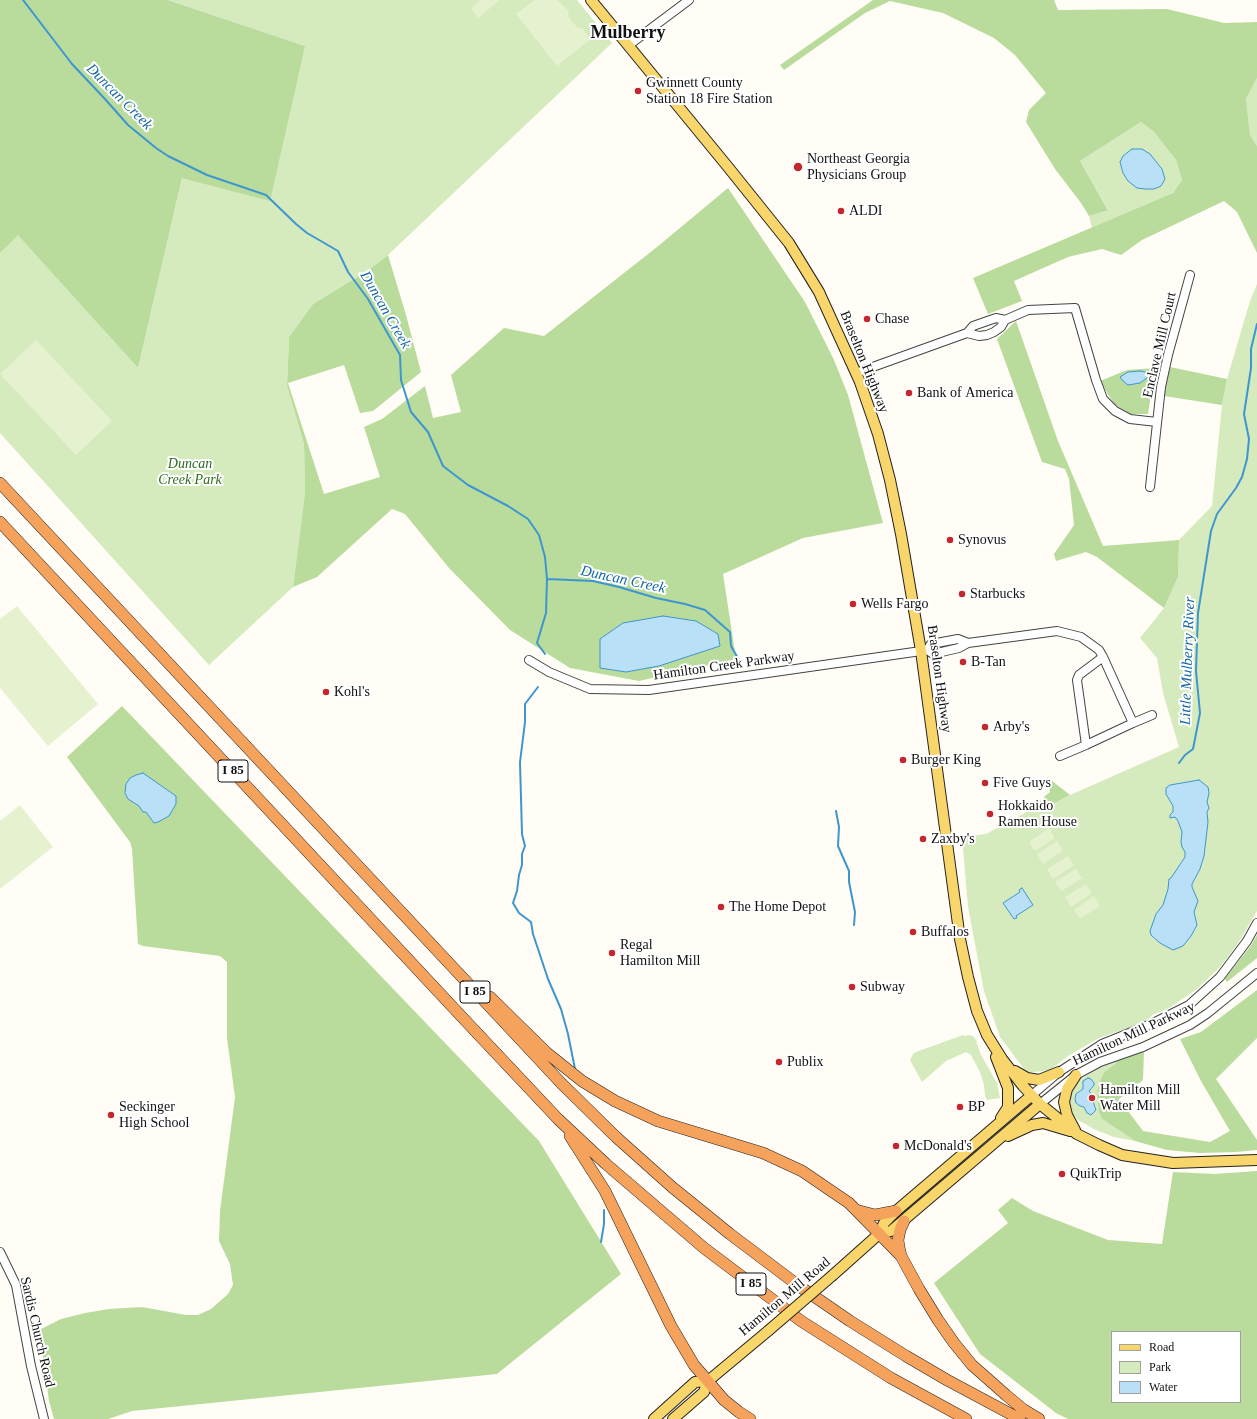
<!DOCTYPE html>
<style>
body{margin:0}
#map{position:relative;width:1257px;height:1419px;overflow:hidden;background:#fffdf5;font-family:Georgia,serif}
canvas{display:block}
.legend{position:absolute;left:1111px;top:1331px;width:130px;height:72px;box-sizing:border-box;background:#fff;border:1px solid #a0a0a0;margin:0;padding:5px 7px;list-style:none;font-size:12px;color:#111}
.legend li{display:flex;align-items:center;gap:8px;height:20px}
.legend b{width:20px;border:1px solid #a0a0a0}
</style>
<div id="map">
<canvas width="1257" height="1419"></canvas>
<ul class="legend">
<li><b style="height:5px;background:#f9d66b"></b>Road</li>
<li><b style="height:11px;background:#d5ebbd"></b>Park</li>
<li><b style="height:11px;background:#b9e0f7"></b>Water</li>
</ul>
</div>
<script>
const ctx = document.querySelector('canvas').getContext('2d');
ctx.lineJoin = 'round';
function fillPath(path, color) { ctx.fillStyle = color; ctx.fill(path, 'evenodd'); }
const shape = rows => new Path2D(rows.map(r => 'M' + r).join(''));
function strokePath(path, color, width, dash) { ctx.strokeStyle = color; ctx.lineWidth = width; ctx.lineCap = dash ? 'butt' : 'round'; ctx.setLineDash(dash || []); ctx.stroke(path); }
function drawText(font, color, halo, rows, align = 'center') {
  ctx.font = font + ' Georgia,serif'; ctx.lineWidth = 4; ctx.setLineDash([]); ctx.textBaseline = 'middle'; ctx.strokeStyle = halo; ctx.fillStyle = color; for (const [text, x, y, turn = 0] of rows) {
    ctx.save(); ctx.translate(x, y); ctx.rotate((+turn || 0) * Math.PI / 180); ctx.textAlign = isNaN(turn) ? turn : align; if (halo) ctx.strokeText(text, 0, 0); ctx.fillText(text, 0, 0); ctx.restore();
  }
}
fillPath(shape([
 [168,0,577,0,612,43,388,255,367,271,313,304,289,337,287,386,304,444,305,493,293,587,209,665,0,433,0,253,18,234,138,368,182,178,305,46],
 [1257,78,1257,146,1250,135,1246,97],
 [1141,122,1154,132,1176,160,1182,180,1173,193,1092,228,1089,216,1108,209,1080,161],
 [1120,162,1154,189,1137,188,1128,181,1123,173],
 [1257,284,1257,911,1237,945,1220,967,1197,989,1169,1008,1152,1015,1147,1021,1099,1038,1068,1056,1050,1070,1027,1073,1000,1037,984,991,968,907,962,837,986,834,1027,812,1044,797,1051,805,1070,795,1179,747,1163,693,1157,658,1140,638,1164,608,1178,577,1179,540,1212,506,1222,405,1227,379,1250,301],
 [963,1035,965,1036,970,1035,974,1037,976,1040,980,1053,997,1083,1000,1098,987,1100,985,1096,984,1085,980,1072,971,1055,966,1052,946,1061,922,1082,910,1060,913,1054,916,1052],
 [1118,1059,1116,1063,1104,1072,1097,1095,1099,1113,1102,1119,1135,1141,1114,1137,1096,1130,1078,1120,1069,1110,1068,1092,1076,1082,1109,1062],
 [1083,1084,1090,1089,1089,1092,1096,1107,1086,1109,1084,1107,1080,1106,1076,1094,1083,1089]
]), '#d5ebbd');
fillPath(shape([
 [0,0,168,0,305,46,270,201,182,178,138,368,18,235,0,253],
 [873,0,1054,0,1058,10,1167,9,1224,23,1257,22,1257,78,1246,98,1250,135,1257,146,1257,253,1237,212,1224,201,1142,240,1121,255,1102,249,1068,257,1014,281,1022,301,988,314,973,278,1173,193,1182,180,1176,160,1154,132,1141,122,1080,161,1108,210,1089,216,1081,203,1055,169,1026,122,1029,110,1046,93,1015,55,994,38,943,13,890,1,865,13,784,70,780,65],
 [728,188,805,302,834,360,848,395,883,523,803,538,723,574,736,659,639,681,570,668,510,630,449,568,405,514,392,509,317,577,293,587,305,493,304,444,287,386,289,337,313,304,367,271,388,255,406,315,421,372,373,411,360,413,344,365,288,383,324,494,380,477,364,427,382,419,425,386,433,418,461,412,451,375,504,328,544,336,657,247],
 [1016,321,1058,441,1103,546,1179,540,1178,577,1164,608,1097,557,1086,552,1056,561,1054,554,1074,525,1069,479,1065,469,1042,462,997,339],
 [1170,367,1227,379,1222,405,1164,396],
 [1155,368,1148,414,1131,414,1114,404,1100,381,1127,370],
 [122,706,539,1141,621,1274,497,1374,132,1411,108,1419,54,1419,49,1401,39,1330,61,1319,85,1313,109,1309,142,1307,186,1315,198,1315,211,1309,228,1294,233,1285,230,1264,219,1241,220,1211,235,1097,227,1038,227,962,220,956,143,946,138,944,132,849,130,842,67,757],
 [1047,777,1070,795,1051,805,1044,797,1050,792],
 [1257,935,1257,958,1227,982,1225,979,1252,944],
 [1257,990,1257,1038,1216,1079,1257,1140,1257,1150,1236,1152,1200,1153,1167,1150,1135,1141,1102,1119,1099,1113,1097,1095,1099,1084,1104,1072,1116,1063,1118,1059,1144,1051,1143,1080,1119,1099,1143,1131,1210,1142,1230,1131,1201,1081,1180,1039,1201,1032],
 [1257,1171,1257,1419,1068,1419,1056,1413,980,1354,934,1283,1008,1223,998,1210,1012,1198,1033,1211,1108,1240,1162,1244,1173,1172,1215,1174],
 [1112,1332,1240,1332,1240,1402,1112,1402]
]), '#b9dc9c');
fillPath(shape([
 [480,0,498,0,499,1,478,18,471,8],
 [535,0,557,0,568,10,569,18,577,27,582,28,591,39,557,66,516,14],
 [36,340,112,421,76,455,0,374],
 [17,606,98,704,48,746,0,688,0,619],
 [20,805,53,847,0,889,0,821],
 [1049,828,1055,838,1035,851,1029,842],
 [1057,841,1063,850,1043,864,1037,854],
 [1068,856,1074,865,1053,879,1047,869],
 [1076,869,1082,878,1061,891,1055,882],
 [1086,884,1092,893,1071,907,1065,897],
 [1094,896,1100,906,1080,919,1074,910]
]), '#e6f2cf');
const water = shape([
 [1132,149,1142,149,1150,154,1162,169,1165,179,1161,186,1154,189,1145,189,1137,188,1128,181,1123,173,1120,162,1123,156,1132,149],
 [1140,371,1149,373,1148,377,1140,383,1128,385,1122,380,1120,377,1128,372,1140,371],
 [663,616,696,621,718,634,720,646,659,666,626,672,600,668,600,639,623,623,663,616],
 [143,773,176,796,176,804,169,816,158,822,154,823,146,812,143,812,139,806,128,799,125,793,126,784,130,778,136,775,143,773],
 [1199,780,1208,787,1209,793,1207,802,1209,808,1207,812,1208,822,1204,856,1200,869,1192,884,1192,887,1198,901,1194,912,1197,925,1191,936,1183,946,1173,950,1160,943,1151,935,1150,931,1156,914,1163,905,1168,889,1169,879,1171,878,1185,857,1185,852,1182,847,1181,842,1182,832,1178,821,1175,817,1170,818,1170,815,1173,812,1173,806,1166,794,1166,788,1170,785,1199,780],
 [1022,888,1033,905,1016,916,1017,918,1014,919,1003,903,1020,892,1019,890,1022,888],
 [1088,1078,1091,1079,1094,1083,1094,1085,1089,1091,1093,1096,1093,1101,1096,1110,1091,1115,1087,1113,1084,1107,1080,1106,1076,1103,1075,1099,1076,1094,1083,1089,1083,1081,1088,1078]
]);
fillPath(water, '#b9e0f7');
strokePath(water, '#3f96cf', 1);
strokePath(shape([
 [23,0,72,64,105,99,128,125,156,148,168,156,207,175,266,195,296,224,307,233,338,251,348,272,368,299,400,355,401,380,411,412,428,432,443,466,468,485,508,506,528,519,539,535,545,557,547,579,546,613,537,643,545,654],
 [547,579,593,581,619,587,656,598,685,604,705,610,730,632,731,646,739,660],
 [538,687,525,704,525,722,520,762,522,834,525,846,522,854,522,865,519,875,517,891,513,903,519,913,531,922,533,934,548,979,561,1009,568,1034,575,1069],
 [1179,763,1185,755,1193,749,1200,713,1196,671,1198,613,1211,531,1217,514,1236,488,1242,477,1247,459,1249,439,1244,414,1251,368,1251,349,1257,324],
 [836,811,839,827,838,846,849,871,849,882,855,912,854,925],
 [601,1242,604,1224,604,1210]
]), '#3f96cf', 2);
const minor = shape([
 [629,45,689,0],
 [1005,320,1001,327,994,332,987,335,979,336,967,333,973,326,996,318,1005,320,1028,310,1075,308,1096,380,1103,399,1115,411,1130,419,1157,422],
 [856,373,967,333],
 [1150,487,1161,387,1168,355,1190,275],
 [927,650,933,654,959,648,968,643,1057,631,1081,637,1099,650,1103,657,1133,723,1086,745,1077,680,1079,675,1103,657],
 [529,660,549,672,590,689,649,690,921,651,927,650,931,644,958,639,968,643],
 [1133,723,1152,715],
 [1060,756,1086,745],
 [1032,1095,1059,1072,1102,1044,1149,1025,1189,1005,1220,977,1247,941,1257,923],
 [1040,1104,1076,1075,1100,1062,1143,1047,1190,1025,1208,1013,1257,973],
 [0,1252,16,1285,31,1366,44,1419]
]);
const major = shape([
 [591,0,728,167,789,243,819,292,860,382,878,434,890,480,901,534,921,651,960,939,968,977,977,1011,987,1035,1002,1059,1023,1086,1040,1104,1077,1134,1099,1145,1122,1155,1173,1163,1257,1160],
 [996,1057,1008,1088,1008,1107,1001,1118],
 [1015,1071,1027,1078,1039,1080,1059,1072],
 [1075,1130,1067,1115,1064,1102,1067,1089,1076,1075],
 [1008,1136,1032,1125,1043,1123,1070,1131],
 [879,1234,891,1231,1040,1104],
 [833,1275,879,1234,884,1223,896,1211,1032,1095],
 [654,1419,695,1382,708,1381,768,1331],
 [673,1419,704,1392,708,1381]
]);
const highway = shape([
 [0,483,562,1084,616,1137,672,1187,730,1234,799,1286,850,1321,906,1356,947,1380,1020,1419],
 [0,522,461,1016,558,1119,606,1164,704,1248,801,1321,891,1378,966,1419],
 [490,997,547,1053,582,1081,615,1101,658,1121,763,1153,802,1171,849,1203,901,1256],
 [570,1136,605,1191,671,1326,694,1365,724,1400,739,1412,750,1419],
 [856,1210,875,1215,896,1211],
 [904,1221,900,1230,898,1240,899,1247,901,1256,919,1289,938,1320,954,1343,972,1365,1006,1395,1024,1410,1039,1419]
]);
strokePath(minor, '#444', 10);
strokePath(major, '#222', 12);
strokePath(highway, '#222', 12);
strokePath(minor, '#fff', 8);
strokePath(major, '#f9d66b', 10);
strokePath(highway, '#f5a25d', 11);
const majorBridge = shape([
 [768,1331,833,1275]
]);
strokePath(majorBridge, '#222', 12, []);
strokePath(majorBridge, '#f9d66b', 10);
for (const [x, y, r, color] of [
 [638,91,4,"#c4262e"],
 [798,167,5,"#c4262e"],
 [841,211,4,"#c4262e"],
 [867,319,4,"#c4262e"],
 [909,393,4,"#c4262e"],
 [950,540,4,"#c4262e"],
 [962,594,4,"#c4262e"],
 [853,604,4,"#c4262e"],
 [963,662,4,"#c4262e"],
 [326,692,4,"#c4262e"],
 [985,727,4,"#c4262e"],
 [903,760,4,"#c4262e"],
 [985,783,4,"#c4262e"],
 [990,814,4,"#c4262e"],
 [923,839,4,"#c4262e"],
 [721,907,4,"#c4262e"],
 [913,932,4,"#c4262e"],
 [612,953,4,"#c4262e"],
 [852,987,4,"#c4262e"],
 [779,1062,4,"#c4262e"],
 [1092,1098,4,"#c4262e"],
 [960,1107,4,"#c4262e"],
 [111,1115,4,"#c4262e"],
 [896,1146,4,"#c4262e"],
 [1062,1174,4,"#c4262e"]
]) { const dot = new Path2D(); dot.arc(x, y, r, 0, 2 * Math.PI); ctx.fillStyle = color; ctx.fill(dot); strokePath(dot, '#fff', 1.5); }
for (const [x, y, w] of [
 [233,771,30],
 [475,992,30],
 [751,1284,30]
]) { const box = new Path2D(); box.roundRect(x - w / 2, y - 11, w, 22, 3); ctx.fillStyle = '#fff'; ctx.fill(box); strokePath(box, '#111', 1); }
drawText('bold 13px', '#111', null, [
 ["I 85",233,771],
 ["I 85",475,992],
 ["I 85",751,1284]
]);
drawText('14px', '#111', '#fff', [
 ["Gwinnett County",646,83],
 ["Station 18 Fire Station",646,99],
 ["Northeast Georgia",807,159],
 ["Physicians Group",807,175],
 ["ALDI",849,211],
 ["Chase",875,319],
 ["Bank of America",917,393],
 ["Synovus",958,540],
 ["Starbucks",970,594],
 ["Wells Fargo",861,604],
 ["B-Tan",971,662],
 ["Kohl's",334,692],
 ["Arby's",993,727],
 ["Burger King",911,760],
 ["Five Guys",993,783],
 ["Hokkaido",998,806],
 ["Ramen House",998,822],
 ["Zaxby's",931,839],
 ["The Home Depot",729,907],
 ["Buffalos",921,932],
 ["Regal",620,945],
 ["Hamilton Mill",620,961],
 ["Subway",860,987],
 ["Publix",787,1062],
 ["Hamilton Mill",1100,1090],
 ["Water Mill",1100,1106],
 ["Seckinger",119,1107],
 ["High School",119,1123],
 ["BP",968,1107],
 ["McDonald's",904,1146],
 ["QuikTrip",1070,1174]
], 'left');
drawText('14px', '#111', '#fff', [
 ["Enclave Mill Court",1160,345,-77],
 ["Braselton Highway",864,362,68],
 ["Hamilton Creek Parkway",724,666,-8],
 ["Braselton Highway",939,679,82],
 ["Hamilton Mill Parkway",1134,1034,-25],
 ["Hamilton Mill Road",785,1297,-40],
 ["Sardis Church Road",37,1332,77]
]);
drawText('italic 14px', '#2f6b1f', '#fff', [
 ["Duncan",190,464],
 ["Creek Park",190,480]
]);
drawText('italic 15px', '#1768a6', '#fff', [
 ["Duncan Creek",119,97,45],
 ["Duncan Creek",385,310,60],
 ["Duncan Creek",623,580,12],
 ["Little Mulberry River",1188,661,-88]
]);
drawText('bold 18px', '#111', '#fff', [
 ["Mulberry",628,33]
]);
</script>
